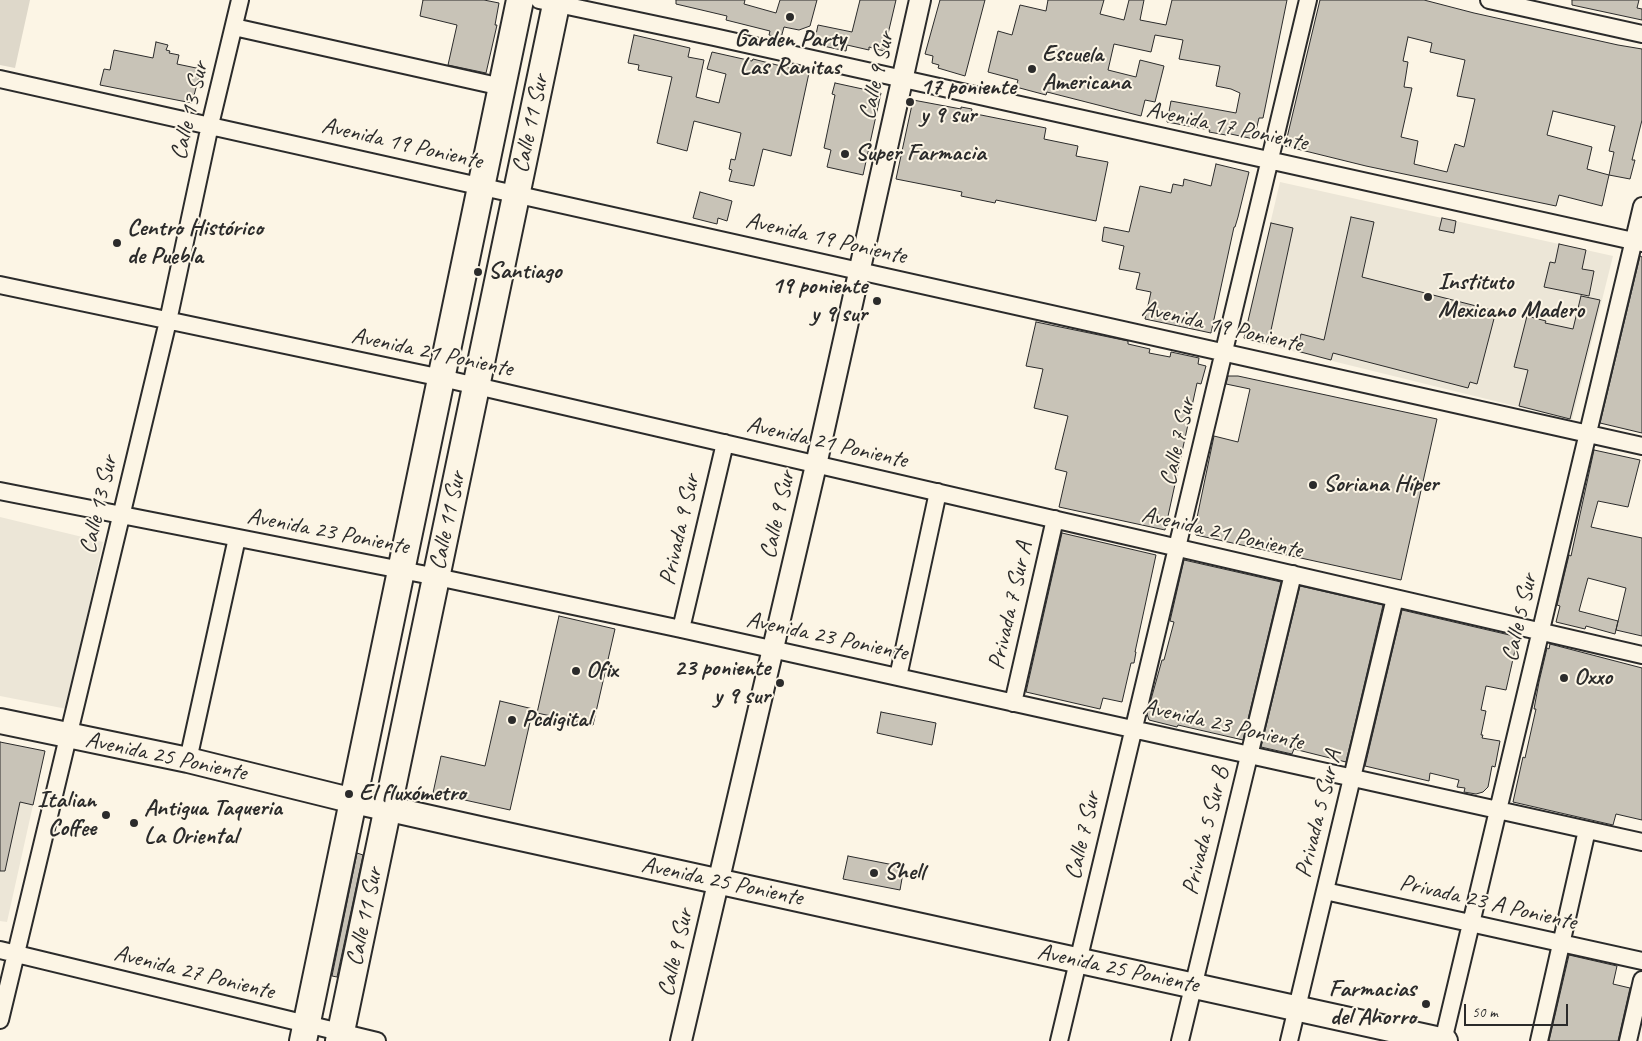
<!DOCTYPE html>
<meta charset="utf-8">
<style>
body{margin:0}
#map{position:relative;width:1642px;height:1041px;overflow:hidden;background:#fcf5e5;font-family:Caveat,sans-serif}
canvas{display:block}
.scale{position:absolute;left:1464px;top:1004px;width:104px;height:22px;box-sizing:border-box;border:2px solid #2b2b2b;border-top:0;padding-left:6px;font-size:15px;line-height:18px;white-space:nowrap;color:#2b2b2b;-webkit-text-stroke:4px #fcf5e5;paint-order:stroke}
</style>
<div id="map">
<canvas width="1642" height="1041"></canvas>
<div class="scale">50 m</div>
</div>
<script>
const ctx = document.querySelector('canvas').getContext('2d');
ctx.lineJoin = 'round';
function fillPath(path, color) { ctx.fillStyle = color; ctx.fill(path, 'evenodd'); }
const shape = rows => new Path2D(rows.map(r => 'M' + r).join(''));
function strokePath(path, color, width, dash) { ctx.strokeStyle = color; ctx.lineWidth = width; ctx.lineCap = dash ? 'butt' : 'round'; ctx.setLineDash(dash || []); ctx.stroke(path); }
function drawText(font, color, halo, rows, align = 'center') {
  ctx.font = font + ' Caveat,sans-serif'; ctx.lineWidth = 4; ctx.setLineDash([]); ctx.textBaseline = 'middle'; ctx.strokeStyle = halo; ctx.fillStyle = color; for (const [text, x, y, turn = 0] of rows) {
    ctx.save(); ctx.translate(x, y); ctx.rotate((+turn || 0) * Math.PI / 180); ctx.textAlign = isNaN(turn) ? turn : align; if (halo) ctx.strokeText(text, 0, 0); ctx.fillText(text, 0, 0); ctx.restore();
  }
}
fillPath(shape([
 [1280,182,1613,256,1572,420,1243,339],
 [0,517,103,542,67,709,0,696],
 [0,742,45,751,7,922,0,921]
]), '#ece6d7');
fillPath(shape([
 [0,0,30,0,15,68,0,65]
]), '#ded8ca');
const building = shape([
 [423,0,484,0,499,3,495,25,497,25,486,73,448,65,457,25,420,16,423,0],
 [676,0,745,0,744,4,776,13,780,0,817,0,810,26,799,30,784,27,781,38,769,35,770,31,726,20,727,16,676,4,676,0],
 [860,0,896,0,884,51,869,47,869,50,847,45,846,51,814,44,818,25,852,32,860,0],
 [940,0,985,0,965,76,938,68,939,65,932,63,933,56,925,54,940,0],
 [1048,0,1104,0,1100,14,1124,20,1129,0,1144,0,1140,20,1166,25,1172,0,1287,0,1263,118,1259,118,1254,139,1226,133,1226,135,1209,132,1210,130,1167,122,1171,101,1236,113,1240,93,1231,89,1216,86,1220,66,1179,59,1183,40,1155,35,1151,52,1114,44,1108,70,1136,77,1140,60,1164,66,1155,102,1145,100,1141,116,1047,92,1046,95,1016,87,1018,80,988,72,998,31,1012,35,1020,5,1046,11,1048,0],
 [1320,0,1424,0,1474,13,1618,45,1642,49,1642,120,1632,160,1635,160,1630,179,1609,175,1602,206,1559,195,1556,206,1366,166,1285,146,1320,0],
 [1408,37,1432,43,1430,52,1465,60,1457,96,1475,99,1464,147,1455,144,1447,172,1414,164,1418,141,1401,137,1412,88,1404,87,1408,62,1403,61,1408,37],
 [1553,111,1615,126,1609,151,1614,152,1609,175,1587,169,1592,147,1547,135,1553,111],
 [1572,0,1639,0,1637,8,1642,9,1642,20,1572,5,1572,0],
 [634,35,690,48,688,57,704,60,696,97,719,103,726,74,707,69,712,52,752,61,753,59,809,73,791,156,763,149,754,186,729,181,732,170,729,169,731,159,735,160,741,133,694,121,687,151,657,143,672,77,638,70,639,65,628,63,634,35],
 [156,42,168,45,166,50,170,51,169,53,179,55,177,64,201,69,192,103,100,85,104,69,110,70,114,50,153,58,156,42],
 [835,83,881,93,863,175,827,167,831,150,824,148,835,95,832,94,835,83],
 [913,100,961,109,961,107,972,109,971,113,1046,128,1044,139,1078,146,1076,156,1108,162,1096,221,996,200,995,203,961,196,962,192,896,179,913,100],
 [1216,164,1249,172,1238,217,1235,227,1234,227,1211,333,1145,319,1151,292,1136,289,1140,273,1119,269,1124,246,1102,241,1104,227,1129,232,1140,186,1171,193,1173,184,1183,186,1184,179,1211,186,1216,164],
 [700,192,732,201,727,221,718,218,717,224,693,218,700,192],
 [1351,217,1374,222,1362,277,1496,311,1477,384,1470,382,1468,388,1333,353,1331,360,1297,351,1301,334,1324,340,1351,217],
 [1442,218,1456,221,1454,233,1439,230,1442,218],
 [1271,223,1293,228,1268,344,1244,338,1271,223],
 [1559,244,1586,250,1582,269,1594,271,1589,296,1544,287,1550,262,1555,263,1559,244],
 [1640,256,1642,257,1642,433,1600,423,1640,256],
 [1581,296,1600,300,1570,419,1519,406,1528,370,1514,367,1527,316,1546,321,1545,323,1573,329,1581,296],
 [1036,322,1128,341,1128,344,1150,349,1149,353,1170,357,1171,352,1199,358,1198,364,1206,366,1201,384,1197,383,1165,530,1059,507,1067,472,1055,469,1068,416,1034,408,1043,369,1026,366,1036,322],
 [1228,376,1238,376,1437,419,1401,580,1196,535,1194,532,1214,436,1238,442,1250,389,1226,384,1228,376],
 [1594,450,1640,460,1628,507,1598,501,1591,527,1642,538,1642,636,1616,630,1626,588,1588,578,1579,611,1618,621,1615,634,1586,626,1585,629,1556,622,1560,606,1557,605,1569,555,1571,556,1594,450],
 [1062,533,1156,555,1135,652,1136,652,1134,663,1131,663,1122,702,1103,698,1100,709,1026,692,1062,533],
 [1184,560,1281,582,1243,740,1178,725,1177,727,1149,720,1147,714,1162,660,1164,660,1174,622,1170,621,1184,560],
 [1300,586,1383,605,1346,762,1294,749,1292,754,1261,747,1300,586],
 [1402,610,1518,637,1506,690,1486,686,1481,710,1486,711,1481,735,1483,735,1482,738,1500,741,1495,767,1492,766,1488,787,1483,792,1476,794,1464,792,1465,788,1457,787,1459,780,1430,773,1429,781,1365,766,1402,610],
 [559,616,615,629,593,725,537,713,559,616],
 [1550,644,1642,668,1642,820,1616,814,1613,825,1513,802,1523,757,1525,758,1536,709,1534,709,1539,682,1547,648,1549,649,1550,644],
 [500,701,533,709,510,810,433,793,441,756,485,766,500,701],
 [881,712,936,723,932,745,877,733,881,712],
 [0,742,45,751,33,805,20,802,5,871,0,871,0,742],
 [357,853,363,855,337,977,332,976,357,853],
 [848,856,904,867,900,890,843,879,848,856],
 [1569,955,1617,966,1613,984,1630,988,1618,1041,1549,1041,1569,955]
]);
fillPath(building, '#c8c3b7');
strokePath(building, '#2b2b2b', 1);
const minor = shape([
 [539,0,714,37,1642,243],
 [1489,0,1642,34],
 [234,27,502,87],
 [0,79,1642,446],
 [0,285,442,378,1642,655],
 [0,491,437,577,681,629,1642,842],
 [681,629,725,443],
 [898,677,938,492],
 [1013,703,1055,519],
 [188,760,237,538],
 [1325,891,1642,961],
 [0,950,377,1041],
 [0,1020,168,321,210,125,240,0],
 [1059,1041,1308,0],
 [1180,1041,1293,574],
 [1289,1041,1395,598],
 [1443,1041,1642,206],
 [1539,1041,1587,830],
 [1628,1041,1642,980]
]);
const tertiary = shape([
 [681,1041,816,465,920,0]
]);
const secondary = shape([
 [0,721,188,760,354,801,484,830,1445,1041]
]);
const primary = shape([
 [303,1041,520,0],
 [339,1041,557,0]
]);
strokePath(minor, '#2b2b2b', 20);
strokePath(tertiary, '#2b2b2b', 24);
strokePath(secondary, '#2b2b2b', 28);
strokePath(primary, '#2b2b2b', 30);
strokePath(minor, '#fcf5e5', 16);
strokePath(tertiary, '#fcf5e5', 20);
strokePath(secondary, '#fcf5e5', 24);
strokePath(primary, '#fcf5e5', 26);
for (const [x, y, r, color] of [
 [790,17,5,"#2b2b2b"],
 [1032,69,5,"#2b2b2b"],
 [910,102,5,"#2b2b2b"],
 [845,154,5,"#2b2b2b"],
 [117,243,5,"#2b2b2b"],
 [478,272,5,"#2b2b2b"],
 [1428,297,5,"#2b2b2b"],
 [877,301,5,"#2b2b2b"],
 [1313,485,5,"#2b2b2b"],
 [576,671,5,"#2b2b2b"],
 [1564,678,5,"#2b2b2b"],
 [780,683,5,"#2b2b2b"],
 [512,720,5,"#2b2b2b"],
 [349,794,5,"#2b2b2b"],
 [106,815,5,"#2b2b2b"],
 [134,823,5,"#2b2b2b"],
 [874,873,5,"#2b2b2b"],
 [1426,1004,5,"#2b2b2b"]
]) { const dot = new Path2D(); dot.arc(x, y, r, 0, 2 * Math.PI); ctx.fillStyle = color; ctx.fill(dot); strokePath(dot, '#fcf5e5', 2); }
drawText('bold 24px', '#2b2b2b', '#fcf5e5', [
 ["Garden Party",790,40,"center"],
 ["Las Ranitas",790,68,"center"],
 ["Escuela",1042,55],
 ["Americana",1042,83],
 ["17 poniente",920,88],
 ["y 9 sur",920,116],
 ["Super Farmacia",855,154],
 ["Centro Histórico",127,229],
 ["de Puebla",127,257],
 ["Santiago",488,272],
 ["Instituto",1438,283],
 ["Mexicano Madero",1438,311],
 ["19 poniente",867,287,"right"],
 ["y 9 sur",867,315,"right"],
 ["Soriana Híper",1323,485],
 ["23 poniente",770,669,"right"],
 ["y 9 sur",770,697,"right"],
 ["Ofix",586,671],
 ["Oxxo",1574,678],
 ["Pcdigital",522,720],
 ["El fluxómetro",359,794],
 ["Italian",96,801,"right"],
 ["Coffee",96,829,"right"],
 ["Antigua Taqueria",144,809],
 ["La Oriental",144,837],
 ["Shell",884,873],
 ["Farmacias",1416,990,"right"],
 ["del Ahorro",1416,1018,"right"]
], 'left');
drawText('24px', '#2b2b2b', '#fcf5e5', [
 ["Calle 9 Sur",877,76,-77],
 ["Calle 13 Sur",190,111,-77],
 ["Calle 11 Sur",531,124,-78],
 ["Avenida 17 Poniente",1227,127,12],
 ["Avenida 19 Poniente",402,144,13],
 ["Avenida 19 Poniente",826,239,13],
 ["Avenida 19 Poniente",1222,327,13],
 ["Avenida 21 Poniente",432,353,12],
 ["Calle 7 Sur",1178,442,-77],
 ["Avenida 21 Poniente",827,443,13],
 ["Calle 13 Sur",99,505,-77],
 ["Calle 9 Sur",778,515,-77],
 ["Calle 11 Sur",448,521,-78],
 ["Privada 9 Sur",680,530,-77],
 ["Avenida 23 Poniente",328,532,11],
 ["Avenida 21 Poniente",1222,533,13],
 ["Privada 7 Sur A",1011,606,-77],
 ["Calle 5 Sur",1520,618,-77],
 ["Avenida 23 Poniente",827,637,12],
 ["Avenida 23 Poniente",1223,725,13],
 ["Avenida 25 Poniente",166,757,12],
 ["Privada 5 Sur A",1319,814,-76],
 ["Privada 5 Sur B",1206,831,-76],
 ["Calle 7 Sur",1083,836,-77],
 ["Avenida 25 Poniente",722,882,12],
 ["Privada 23 A Poniente",1488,903,13],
 ["Calle 11 Sur",365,917,-78],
 ["Calle 9 Sur",676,953,-77],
 ["Avenida 25 Poniente",1118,969,12],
 ["Avenida 27 Poniente",194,973,14]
]);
</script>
